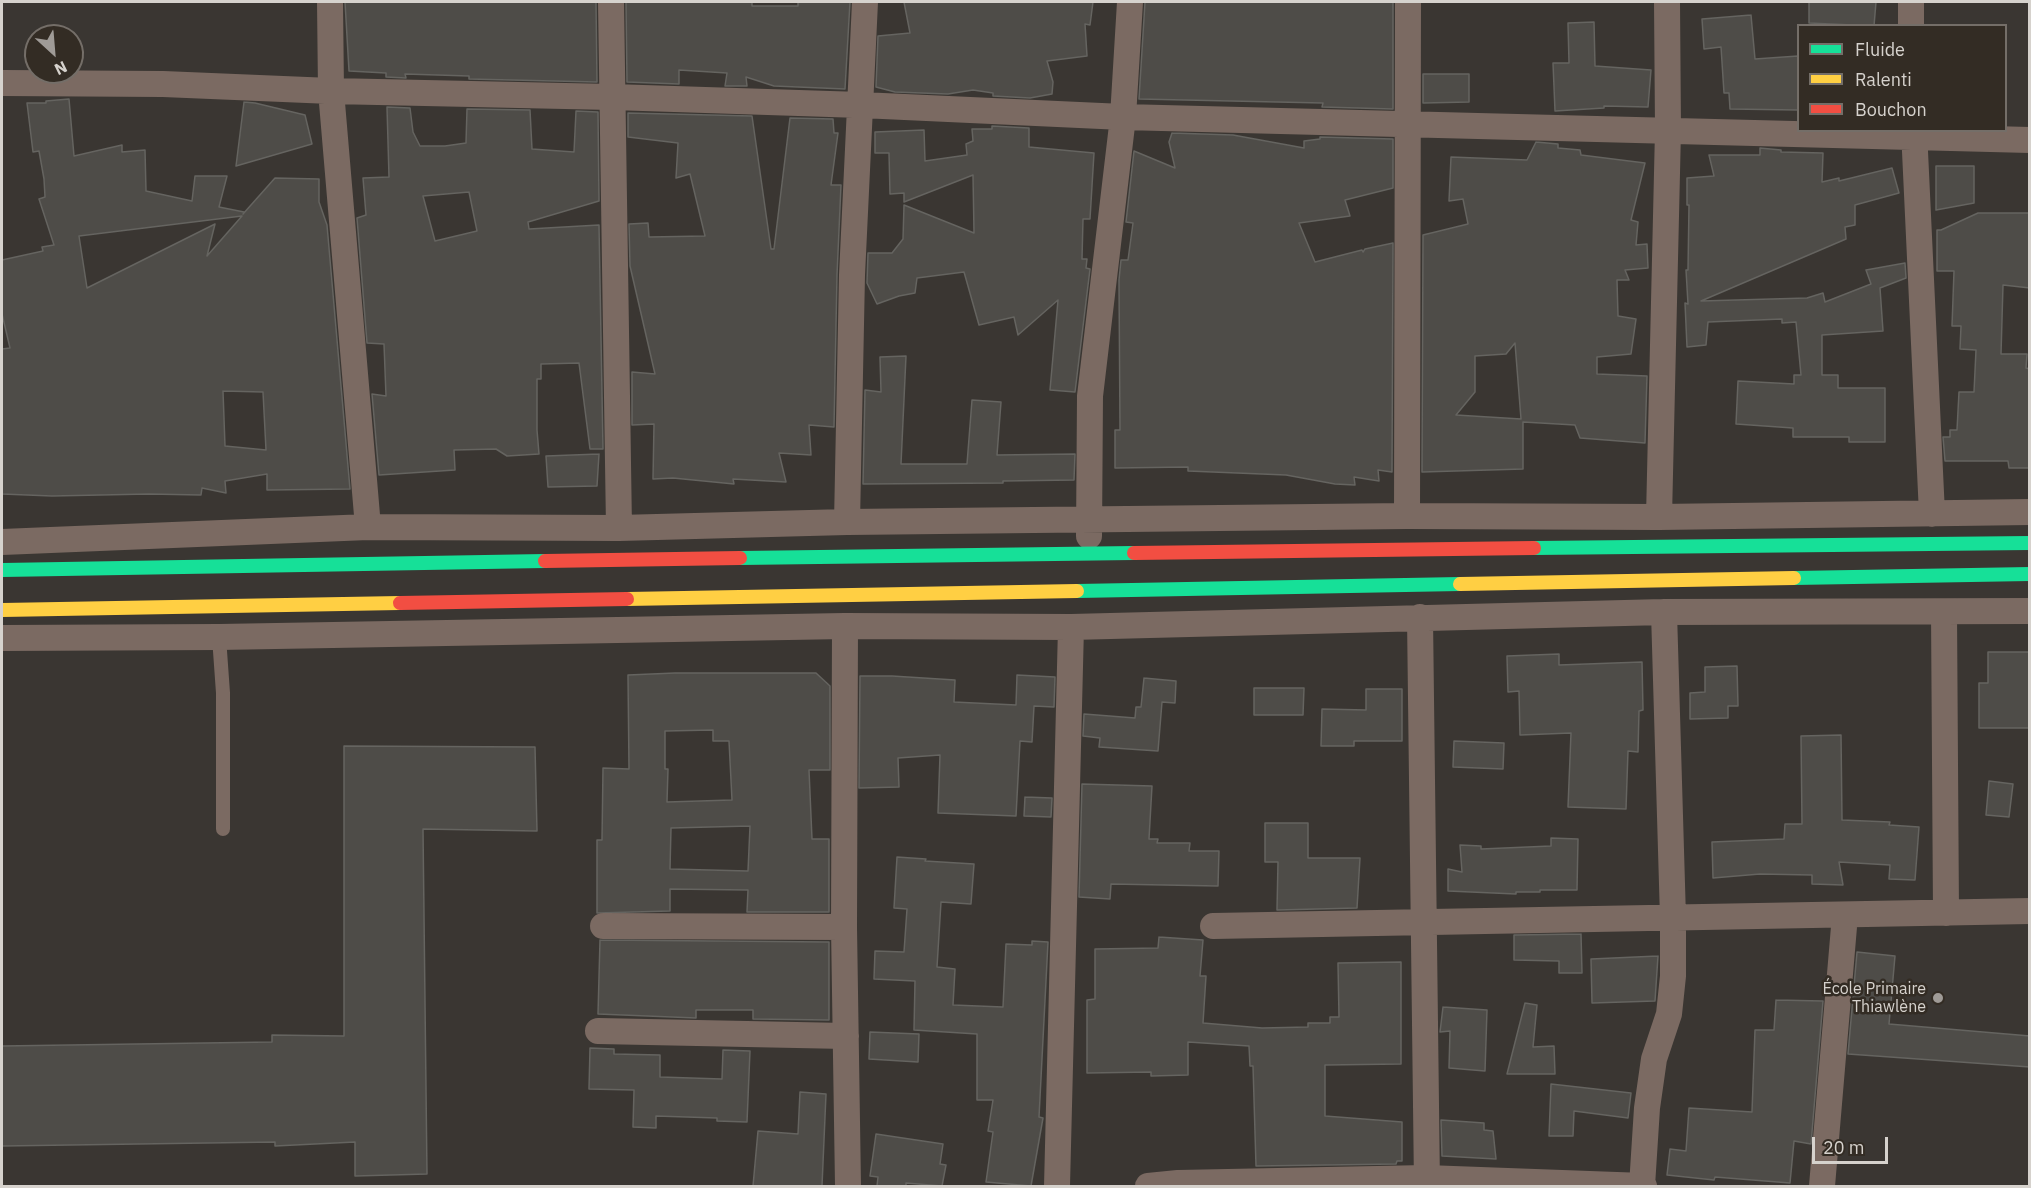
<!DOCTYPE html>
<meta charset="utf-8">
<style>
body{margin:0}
#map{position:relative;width:2031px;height:1188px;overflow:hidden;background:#3a3632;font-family:"IBM Plex Sans",sans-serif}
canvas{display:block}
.frame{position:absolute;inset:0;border:3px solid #d6d2cd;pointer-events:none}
.legend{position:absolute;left:1797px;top:24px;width:210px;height:108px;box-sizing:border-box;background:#332c24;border:2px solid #746e68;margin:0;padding:8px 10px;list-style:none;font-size:18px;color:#d6d2cd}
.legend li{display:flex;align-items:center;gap:12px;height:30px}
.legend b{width:30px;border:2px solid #746e68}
.north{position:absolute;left:24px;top:24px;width:60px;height:60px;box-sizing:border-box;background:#332c24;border:2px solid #746e68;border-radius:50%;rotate:154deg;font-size:16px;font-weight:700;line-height:24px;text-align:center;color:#d6d2cd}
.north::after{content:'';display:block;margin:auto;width:21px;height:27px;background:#9f9b97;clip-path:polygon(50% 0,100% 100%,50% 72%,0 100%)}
.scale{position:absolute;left:1812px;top:1137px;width:76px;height:27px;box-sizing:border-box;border:3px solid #d6d2cd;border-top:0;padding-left:8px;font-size:18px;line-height:21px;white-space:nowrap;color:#d6d2cd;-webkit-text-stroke:4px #332c24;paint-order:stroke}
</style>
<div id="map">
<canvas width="2031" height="1188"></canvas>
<div class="frame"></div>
<ul class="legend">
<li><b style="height:8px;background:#16e098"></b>Fluide</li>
<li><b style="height:8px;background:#ffcf43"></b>Ralenti</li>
<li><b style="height:8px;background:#f24e42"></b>Bouchon</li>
</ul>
<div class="north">N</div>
<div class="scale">20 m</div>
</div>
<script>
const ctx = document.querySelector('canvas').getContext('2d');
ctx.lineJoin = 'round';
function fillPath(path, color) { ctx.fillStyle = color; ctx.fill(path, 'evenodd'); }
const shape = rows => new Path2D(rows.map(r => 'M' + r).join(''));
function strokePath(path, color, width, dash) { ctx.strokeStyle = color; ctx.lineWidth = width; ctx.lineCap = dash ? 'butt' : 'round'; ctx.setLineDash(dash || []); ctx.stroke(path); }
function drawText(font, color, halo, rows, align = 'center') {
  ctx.font = font + ' "IBM Plex Sans",sans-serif'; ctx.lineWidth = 5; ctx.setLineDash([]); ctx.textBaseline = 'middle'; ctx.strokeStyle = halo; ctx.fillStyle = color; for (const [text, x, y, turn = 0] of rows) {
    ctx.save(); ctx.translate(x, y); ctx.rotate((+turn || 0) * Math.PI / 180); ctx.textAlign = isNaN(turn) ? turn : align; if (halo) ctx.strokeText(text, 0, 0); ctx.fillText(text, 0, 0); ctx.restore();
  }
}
const building = shape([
 [345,2,596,2,597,82,469,79,469,76,405,74,406,78,386,77,386,73,349,71,345,2],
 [626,2,752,2,752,6,798,6,798,2,850,2,845,89,774,86,746,77,747,86,725,86,727,73,679,70,679,84,627,82,626,2],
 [904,2,1093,2,1090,25,1085,24,1087,56,1047,61,1053,82,1052,94,1030,98,993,96,993,93,973,90,948,94,895,92,876,87,878,36,910,33,904,2],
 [1145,2,1393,2,1393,109,1322,107,1323,103,1139,99,1145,2],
 [1809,2,1876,2,1874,26,1809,23,1809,2],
 [1751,15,1755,59,1798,56,1798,110,1730,109,1729,93,1724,93,1721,47,1704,49,1702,19,1751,15],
 [1594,22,1595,66,1651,70,1648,107,1604,106,1604,108,1555,111,1553,63,1569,63,1568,23,1594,22],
 [1423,74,1469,74,1469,102,1423,103,1423,74],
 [69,99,74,156,122,145,122,152,145,150,146,191,192,201,195,176,227,176,219,207,244,212,243,214,275,178,319,179,319,202,327,225,350,489,267,490,267,474,225,481,226,493,202,488,201,495,149,494,52,496,2,494,2,349,10,348,2,314,2,260,43,251,42,247,54,245,39,199,45,197,44,179,39,151,33,152,27,103,46,103,46,101,69,99],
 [242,216,207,256,215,224,87,288,79,236,242,216],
 [223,391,263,392,266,450,225,446,223,391],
 [244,102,255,103,305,115,312,144,236,166,244,102],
 [387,107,410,108,413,132,420,146,445,146,466,143,467,109,530,110,532,149,574,152,576,111,598,112,599,201,528,222,529,229,599,225,603,449,590,449,579,363,541,364,541,379,537,379,537,430,539,454,507,456,496,449,454,450,455,470,379,475,372,394,386,396,384,344,367,343,357,218,366,215,363,178,389,177,387,107],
 [469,192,477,231,435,241,423,196,469,192],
 [628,113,752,116,771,249,774,249,790,118,833,119,834,133,838,133,831,185,841,185,837,275,834,427,809,425,811,455,779,453,786,482,733,479,734,484,673,478,653,479,654,424,632,425,632,372,655,374,630,266,629,224,648,223,649,237,705,236,690,174,676,178,678,143,628,137,628,113],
 [992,126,1029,128,1029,147,1094,153,1090,219,1083,219,1082,259,1087,259,1086,268,1090,269,1075,392,1050,390,1058,300,1018,335,1014,317,979,325,964,272,917,278,915,293,899,296,877,304,867,283,868,253,892,253,903,239,904,205,974,233,973,175,904,202,904,193,890,194,889,153,875,153,875,132,924,130,925,161,967,155,966,144,973,141,972,129,992,129,992,126],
 [1172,133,1233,135,1304,148,1304,141,1320,139,1320,137,1393,139,1393,188,1345,200,1350,216,1299,223,1315,262,1362,250,1363,252,1365,249,1393,243,1392,472,1378,470,1379,481,1354,477,1355,485,1335,484,1286,475,1188,471,1188,467,1115,468,1115,430,1120,430,1119,280,1121,260,1128,260,1133,223,1126,222,1134,151,1175,168,1169,142,1172,133],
 [1536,142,1558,144,1558,148,1580,150,1581,155,1645,163,1631,220,1638,222,1636,245,1647,244,1648,268,1625,270,1629,280,1617,280,1618,316,1636,319,1631,354,1597,357,1597,374,1647,376,1645,443,1580,438,1575,425,1523,422,1523,469,1422,472,1423,235,1468,224,1463,199,1449,201,1451,157,1527,160,1536,142],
 [1515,343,1521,419,1456,415,1475,392,1475,356,1506,354,1515,343],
 [1760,148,1781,150,1781,152,1823,153,1822,182,1839,178,1839,181,1892,168,1899,193,1855,205,1855,225,1845,227,1846,239,1701,301,1807,298,1823,293,1825,302,1871,284,1866,270,1905,263,1906,278,1880,288,1883,331,1822,335,1822,375,1838,375,1838,388,1885,388,1885,442,1849,442,1849,437,1793,437,1793,428,1736,424,1738,381,1794,384,1794,375,1801,375,1796,322,1782,323,1782,319,1708,322,1706,345,1687,347,1685,303,1688,304,1686,270,1688,270,1689,205,1687,205,1687,178,1714,176,1709,155,1760,155,1760,148],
 [1936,166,1974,166,1974,203,1936,210,1936,166],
 [1978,213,2030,213,2030,288,2003,285,2001,354,2027,354,2026,368,2030,369,2030,468,2009,468,2008,461,1945,461,1943,437,1950,437,1950,430,1957,430,1959,392,1974,392,1976,350,1960,349,1961,326,1952,326,1954,271,1937,271,1937,230,1941,230,1978,213],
 [906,356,901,464,967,464,972,400,1001,402,997,455,1075,454,1074,480,1003,481,1003,483,863,484,865,390,881,392,880,357,906,356],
 [599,454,597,486,548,487,546,456,599,454],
 [1988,652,2030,652,2030,728,1979,728,1979,683,1988,683,1988,652],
 [1559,654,1559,665,1642,662,1643,710,1639,711,1638,752,1628,751,1626,809,1568,807,1571,733,1520,735,1519,691,1508,692,1507,656,1559,654],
 [1737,666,1738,706,1728,706,1728,718,1690,719,1690,693,1705,692,1705,667,1737,666],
 [675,673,816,673,830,686,830,770,809,770,812,839,829,839,829,912,747,912,748,890,670,889,670,911,597,913,597,840,602,840,603,768,629,769,628,675,675,673],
 [713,730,713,741,729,741,732,800,667,802,668,769,665,769,665,731,713,730],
 [750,826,748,871,670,869,671,828,750,826],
 [1017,675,1055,677,1054,707,1034,706,1032,742,1020,741,1016,816,938,813,940,755,898,758,899,787,859,788,860,676,892,676,955,680,954,702,1016,705,1017,675],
 [1144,678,1176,681,1175,703,1162,702,1158,751,1099,747,1100,738,1083,736,1084,714,1135,718,1136,707,1141,707,1144,678],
 [1254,688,1304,688,1303,715,1254,715,1254,688],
 [1366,689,1402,689,1402,741,1354,741,1354,746,1321,746,1322,709,1366,710,1366,689],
 [1841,735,1842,820,1890,822,1889,825,1919,827,1915,880,1889,879,1890,865,1839,862,1843,885,1812,884,1812,875,1760,874,1713,878,1712,842,1784,839,1785,824,1802,824,1801,736,1841,735],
 [1454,741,1504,743,1503,769,1453,767,1454,741],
 [344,746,535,747,537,831,423,829,427,1174,355,1176,355,1142,275,1146,275,1142,2,1146,2,1046,272,1042,272,1035,344,1036,344,746],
 [1989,781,2013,784,2009,817,1986,815,1989,781],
 [1082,784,1152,786,1149,839,1158,839,1157,843,1190,843,1189,851,1219,851,1218,886,1111,884,1110,899,1079,897,1082,784],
 [1025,797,1052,798,1051,817,1024,816,1025,797],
 [1265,823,1308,823,1308,858,1360,858,1357,908,1277,910,1278,862,1265,862,1265,823],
 [1551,838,1578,839,1577,890,1540,890,1540,892,1516,892,1516,894,1448,891,1448,869,1462,872,1460,845,1481,846,1481,849,1551,846,1551,838],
 [897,857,926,859,925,861,974,864,971,904,941,902,937,967,955,969,953,1005,1003,1007,1006,944,1032,945,1032,941,1048,942,1039,1117,1043,1118,1031,1186,986,1182,993,1132,988,1131,993,1100,977,1100,977,1034,914,1030,915,981,874,979,875,951,904,952,907,909,894,908,897,857],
 [1581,934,1582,973,1559,973,1559,961,1514,960,1514,935,1581,934],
 [1159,937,1203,940,1200,976,1206,976,1203,1023,1262,1028,1308,1027,1308,1023,1330,1023,1330,1017,1339,1017,1338,963,1401,962,1401,1064,1325,1065,1325,1116,1402,1122,1402,1161,1397,1161,1396,1164,1256,1166,1253,1066,1250,1066,1249,1046,1188,1042,1188,1075,1151,1076,1151,1072,1087,1073,1087,1000,1095,999,1095,949,1158,948,1159,937],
 [600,940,829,942,829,1020,753,1019,753,1010,696,1010,696,1018,598,1014,600,940],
 [1857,952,1895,956,1889,1024,2030,1036,2030,1067,1848,1054,1857,952],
 [1658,956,1655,1001,1592,1003,1591,959,1658,956],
 [1776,1000,1823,1001,1811,1144,1794,1141,1790,1183,1715,1177,1714,1180,1667,1175,1670,1149,1686,1151,1689,1108,1752,1112,1755,1030,1774,1030,1776,1000],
 [1525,1003,1537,1005,1533,1047,1554,1046,1555,1074,1507,1074,1525,1003],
 [1443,1007,1487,1010,1485,1071,1449,1068,1450,1031,1440,1032,1443,1007],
 [870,1032,919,1034,918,1062,869,1059,870,1032],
 [590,1048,614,1049,614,1054,660,1055,660,1077,722,1079,723,1050,750,1051,747,1122,717,1121,717,1118,656,1116,656,1128,633,1127,634,1090,589,1089,590,1048],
 [1551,1084,1631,1093,1628,1118,1574,1111,1573,1136,1549,1136,1551,1084],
 [800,1092,826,1094,822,1186,753,1186,758,1131,798,1134,800,1092],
 [1441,1120,1484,1123,1484,1130,1493,1131,1496,1159,1442,1156,1441,1120],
 [876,1134,943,1144,940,1164,946,1165,942,1186,906,1183,906,1186,877,1186,878,1177,870,1176,876,1134]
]);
fillPath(building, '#4e4c48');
strokePath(building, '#656460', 1.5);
strokePath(shape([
 [219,637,223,693,223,829]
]), '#7b6a62', 14);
strokePath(shape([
 [330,2,331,91,368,527],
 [611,2,619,528],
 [1911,2,1911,26],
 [2,83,163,84,331,91,612,97,861,105,1123,117,2030,140],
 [1914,130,1932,514],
 [1407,516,1408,2],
 [1659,517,1668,130,1667,2],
 [847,522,852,275,865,2],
 [1089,536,1090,396,1123,117,1130,2],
 [2,542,368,527,619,528,847,522,1407,516,1659,517,2030,512],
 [1944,612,1946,913],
 [1420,617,1427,1186],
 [845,626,844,927,848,1186],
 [2,638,219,637,845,626,1071,627,1664,612,2030,611],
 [603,926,844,927],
 [1213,926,2030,911],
 [598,1031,846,1036],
 [1057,1186,1071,627],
 [1148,1186,1178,1183,1426,1178,1644,1186],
 [1642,1186,1647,1108,1654,1059,1669,1014,1673,976,1673,918,1664,612],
 [1822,1186,1845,915]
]), '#7b6a62', 26);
strokePath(shape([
 [1534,548,2030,543],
 [740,558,1134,553],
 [2,570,545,561],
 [1794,578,2030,574],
 [1077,591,1460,584]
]), '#16e098', 14);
strokePath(shape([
 [1460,584,1794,578],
 [627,599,1077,591],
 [2,610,400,603]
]), '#ffcf43', 14);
strokePath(shape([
 [1134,553,1534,548],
 [545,561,740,558],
 [400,603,627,599]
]), '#f24e42', 14);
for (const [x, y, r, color] of [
 [1938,998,6,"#9f9b97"]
]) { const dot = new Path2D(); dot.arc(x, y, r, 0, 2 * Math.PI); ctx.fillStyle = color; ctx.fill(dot); strokePath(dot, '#332c24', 2); }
drawText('16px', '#d6d2cd', '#332c24', [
 ["École Primaire",1926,989],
 ["Thiawlène",1926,1007]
], 'right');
</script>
